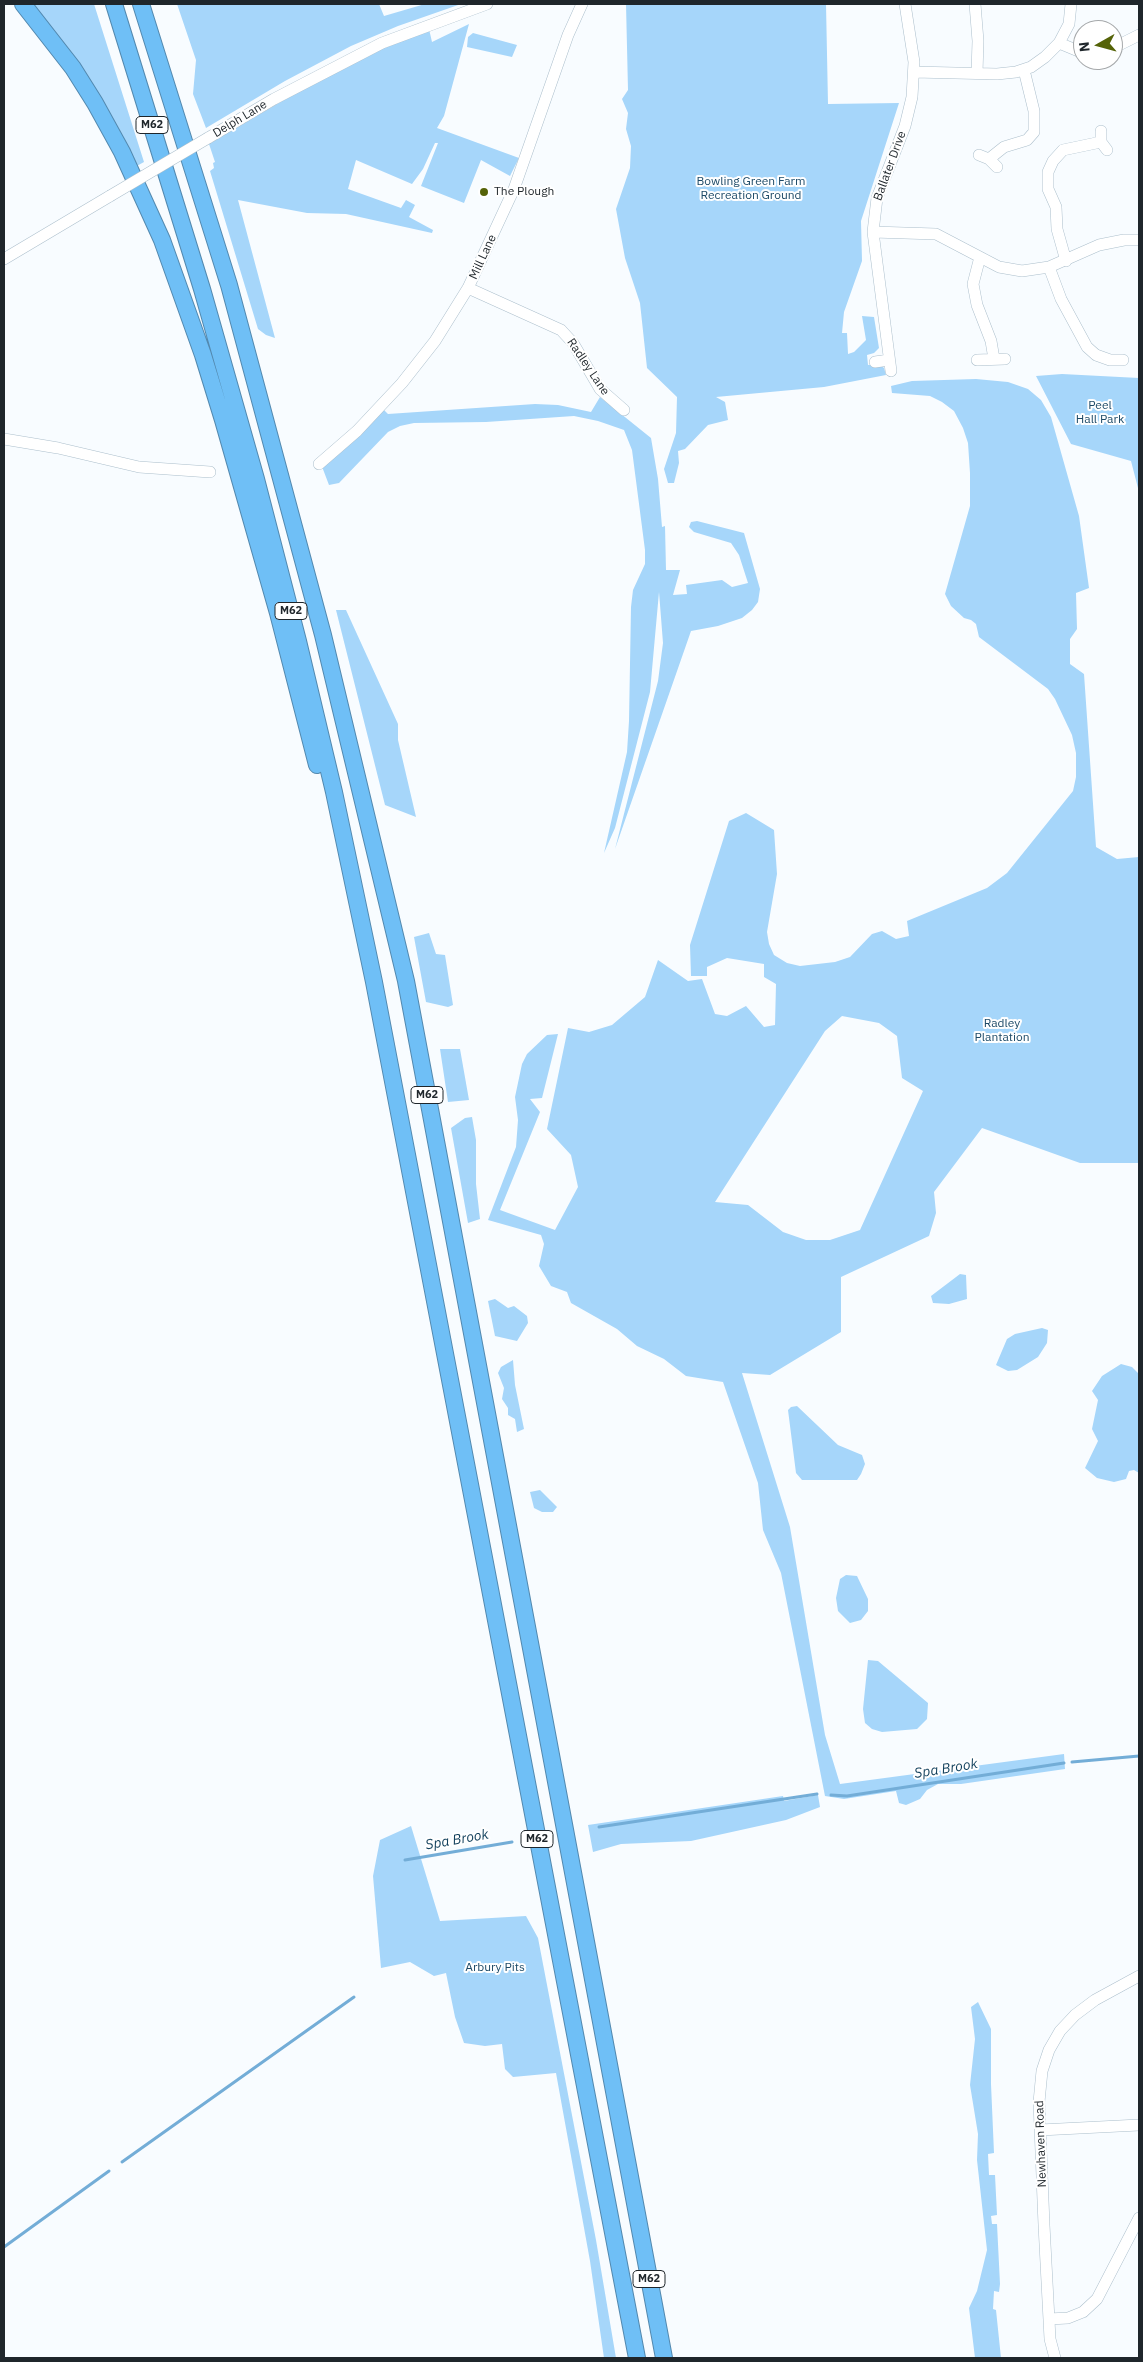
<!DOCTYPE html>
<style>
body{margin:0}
#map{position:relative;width:1143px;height:2362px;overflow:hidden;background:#f8fcff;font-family:"IBM Plex Sans",sans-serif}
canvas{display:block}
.frame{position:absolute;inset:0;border:5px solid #1f262b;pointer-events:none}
.north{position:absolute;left:1073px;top:20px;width:50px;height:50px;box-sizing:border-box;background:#fff;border:1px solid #a5a8aa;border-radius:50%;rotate:263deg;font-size:14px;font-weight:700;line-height:20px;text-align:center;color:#1f262b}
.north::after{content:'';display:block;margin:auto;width:18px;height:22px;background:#556308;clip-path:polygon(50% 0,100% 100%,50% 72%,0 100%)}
</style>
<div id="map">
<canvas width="1143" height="2362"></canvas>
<div class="frame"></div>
<div class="north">N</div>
</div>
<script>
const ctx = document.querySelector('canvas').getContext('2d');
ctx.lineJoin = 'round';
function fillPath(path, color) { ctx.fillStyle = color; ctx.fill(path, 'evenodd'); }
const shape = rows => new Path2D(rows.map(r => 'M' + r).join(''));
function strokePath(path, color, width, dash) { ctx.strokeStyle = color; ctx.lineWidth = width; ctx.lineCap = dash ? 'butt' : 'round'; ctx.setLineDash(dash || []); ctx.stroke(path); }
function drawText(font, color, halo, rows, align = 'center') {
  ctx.font = font + ' "IBM Plex Sans",sans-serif'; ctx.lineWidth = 4; ctx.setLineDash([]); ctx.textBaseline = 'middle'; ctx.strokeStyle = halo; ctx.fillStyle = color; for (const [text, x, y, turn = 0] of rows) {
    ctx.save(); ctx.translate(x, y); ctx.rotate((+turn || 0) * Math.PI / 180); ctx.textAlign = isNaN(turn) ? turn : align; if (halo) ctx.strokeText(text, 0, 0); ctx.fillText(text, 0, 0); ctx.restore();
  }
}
fillPath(shape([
 [26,4,94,4,144,162,133,168],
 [177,4,379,4,384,16,425,4,461,4,398,26,351,46,285,81,206,128,193,94,196,60],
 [626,4,826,4,828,104,899,103,861,221,862,261,844,312,842,333,847,333,848,354,854,352,866,340,862,316,874,317,879,348,874,353,867,355,868,365,879,364,884,368,886,375,824,387,716,397,725,402,728,420,708,425,685,449,678,451,679,463,674,483,668,483,664,469,676,433,677,397,647,368,640,303,625,258,616,209,630,168,631,146,626,129,628,113,622,99,628,90],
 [469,24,444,116,437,128,519,158,510,176,481,160,464,203,421,186,438,143,435,143,423,169,412,184,356,160,348,189,401,208,406,200,415,205,409,217,433,230,432,233,346,214,307,213,238,200,275,338,266,335,258,329,210,171,214,168,213,163,215,162,209,144,340,67,429,29,432,42],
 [473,33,517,45,512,57,467,47,468,37],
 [1062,374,1139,378,1139,492,1131,461,1071,444,1036,376],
 [976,379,1008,382,1028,389,1041,400,1051,417,1079,516,1089,588,1076,593,1077,629,1070,639,1070,664,1084,674,1096,847,1117,859,1139,857,1139,1163,1080,1163,982,1128,934,1192,936,1213,929,1236,841,1277,841,1332,770,1375,742,1373,790,1527,825,1735,840,1784,1064,1754,1065,1769,961,1784,938,1784,927,1790,920,1799,906,1805,899,1803,896,1791,844,1799,825,1796,781,1573,763,1530,758,1483,723,1382,686,1376,664,1359,637,1346,617,1329,571,1303,567,1292,551,1286,539,1266,544,1244,541,1235,488,1220,516,1147,518,1120,515,1097,522,1064,527,1054,547,1035,558,1034,542,1098,530,1099,540,1112,500,1210,555,1230,578,1187,571,1155,547,1129,568,1028,589,1032,612,1025,645,997,658,960,688,981,702,979,715,1014,727,1016,746,1006,764,1027,775,1025,776,984,764,977,764,964,727,958,707,967,707,976,691,976,690,945,729,821,746,813,774,830,777,874,767,932,769,944,774,955,787,963,800,966,835,962,850,957,872,934,882,931,896,939,909,936,907,921,987,888,1007,873,1073,791,1076,777,1076,753,1072,735,1055,699,1048,689,979,637,976,624,971,620,964,618,951,606,945,594,970,506,970,473,968,443,963,428,954,411,942,402,930,396,892,393,891,386,912,381],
 [842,1016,879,1023,897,1036,902,1078,923,1091,860,1230,830,1240,806,1240,783,1232,748,1205,715,1202,825,1031],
 [600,397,651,438,658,479,662,527,665,526,666,570,680,570,673,595,687,594,686,585,722,580,732,587,748,583,739,555,731,543,694,532,689,527,691,522,697,521,744,533,760,589,758,602,752,610,742,618,718,626,691,631,615,849,658,681,663,643,659,592,650,692,615,828,604,853,627,752,629,721,631,607,633,590,645,564,645,550,632,450,624,430,598,421,574,416,486,422,414,423,400,426,388,432,339,483,329,485,321,464,381,407,388,414,535,404,558,405,591,412],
 [336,610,346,610,398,724,398,740,416,817,385,805],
 [429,933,436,954,445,955,453,1005,448,1007,426,1002,414,937],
 [440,1049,460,1049,469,1100,448,1102],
 [472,1117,476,1140,476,1184,480,1219,468,1223,451,1128,465,1118],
 [960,1274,966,1275,967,1299,949,1304,933,1303,931,1296],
 [495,1299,508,1308,514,1306,527,1316,528,1323,517,1341,495,1336,488,1301],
 [1042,1328,1048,1330,1047,1343,1038,1357,1017,1370,1008,1371,996,1365,1007,1339,1015,1334],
 [513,1360,515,1385,524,1429,517,1432,515,1419,508,1415,508,1408,502,1399,504,1388,498,1373,501,1367],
 [1121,1364,1132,1367,1139,1374,1139,1473,1134,1470,1129,1471,1126,1479,1114,1482,1097,1478,1085,1468,1098,1441,1092,1429,1098,1400,1092,1391,1102,1376],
 [797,1406,838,1445,862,1455,865,1464,861,1474,857,1480,802,1480,796,1473,788,1410,791,1407],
 [540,1490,557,1507,553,1512,542,1512,534,1508,530,1492],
 [846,1575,857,1576,868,1599,868,1611,861,1620,850,1623,838,1611,836,1598,840,1579],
 [868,1660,878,1661,928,1703,927,1719,917,1729,882,1732,872,1729,865,1723,863,1709],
 [818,1795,820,1807,786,1820,691,1841,621,1844,593,1852,588,1825,783,1796,784,1801],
 [411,1826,440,1921,526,1916,538,1938,596,2240,616,2358,604,2358,590,2261,556,2073,513,2077,505,2069,502,2044,485,2046,464,2043,455,2017,446,1973,434,1976,410,1962,381,1968,373,1876,380,1840],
 [978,2002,991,2029,991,2084,994,2153,988,2154,989,2175,995,2175,997,2215,991,2216,992,2224,997,2224,1000,2284,999,2292,994,2291,993,2309,996,2310,1001,2358,975,2358,969,2308,977,2291,987,2250,977,2160,978,2134,970,2085,975,2039,971,2007]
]), '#a6d6fa');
strokePath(shape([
 [1072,1762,1139,1756],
 [831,1795,847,1796,1064,1763],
 [599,1827,817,1794],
 [405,1860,512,1842],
 [122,2162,354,1997],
 [4,2247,109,2171]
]), '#73add7', 3);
const minor = shape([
 [975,4,978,41,977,73],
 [1059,43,1083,53],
 [1113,48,1139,35],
 [914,72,997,74,1016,72,1031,67,1045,57,1059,43,1069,24,1071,4],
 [1101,131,1101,142,1107,150],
 [208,138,274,99,382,43,487,4],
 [979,155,989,159,997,167],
 [989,159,1004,147,1027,140,1034,132,1034,111,1024,70],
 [873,232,936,234,999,267,1022,271,1049,267,1099,245,1124,240,1139,240],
 [980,257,973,284,977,305,991,341,994,359],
 [4,259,110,196],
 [1066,261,1057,229,1056,207,1048,189,1048,172,1053,161,1063,150,1101,142],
 [1049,267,1061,299,1087,347,1096,355,1110,360,1123,360],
 [468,288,561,330,573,343,600,389,624,410],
 [977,360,1005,359],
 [875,362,889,360],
 [891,371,873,232,877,198,905,126,912,97,914,62,905,4],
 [4,439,58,448,139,467,210,472],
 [319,464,357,431,402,383,435,341,468,288,514,189,568,35,582,4],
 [1040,2130,1139,2125],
 [1049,2319,1068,2318,1083,2312,1097,2299,1139,2218],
 [1055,2358,1050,2339,1044,2225,1039,2102,1042,2071,1049,2050,1060,2031,1075,2015,1095,2000,1139,1976]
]);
const highway = shape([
 [23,4,73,68,95,103,122,152,162,240,203,355,223,420,278,613,317,765],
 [114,4,202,289,256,479,298,641,334,792,374,982,637,2358],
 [141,4,229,285,323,635,406,981,664,2358]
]);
strokePath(minor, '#acbfcc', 12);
strokePath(highway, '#5389af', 18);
strokePath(minor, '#fff', 11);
strokePath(highway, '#6fbff6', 16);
const minorBridge = shape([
 [110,196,208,138]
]);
strokePath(minorBridge, '#acbfcc', 12, []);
strokePath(minorBridge, '#fff', 11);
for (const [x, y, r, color] of [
 [484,192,5,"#556308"]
]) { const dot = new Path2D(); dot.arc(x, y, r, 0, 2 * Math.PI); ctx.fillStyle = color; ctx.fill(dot); strokePath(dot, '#fff', 2); }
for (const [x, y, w] of [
 [152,125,32],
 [291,611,32],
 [427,1095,32],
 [537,1839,32],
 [649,2279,32]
]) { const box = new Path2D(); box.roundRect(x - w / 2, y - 8.5, w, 17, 4); ctx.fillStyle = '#fff'; ctx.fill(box); strokePath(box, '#1f262b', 1); }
drawText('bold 11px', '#1f262b', null, [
 ["M62",152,125],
 ["M62",291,611],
 ["M62",427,1095],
 ["M62",537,1839],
 ["M62",649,2279]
]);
drawText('12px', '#1f262b', '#fff', [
 ["Delph Lane",240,119,-31],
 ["Ballater Drive",890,166,-70],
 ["Mill Lane",483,257,-65],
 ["Radley Lane",588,367,56],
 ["Newhaven Road",1041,2144,-92]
]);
drawText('12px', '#1c4966', '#fff', [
 ["Bowling Green Farm",751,182],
 ["Recreation Ground",751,196],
 ["Peel",1100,406],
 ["Hall Park",1100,420],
 ["Radley",1002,1024],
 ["Plantation",1002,1038],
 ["Arbury Pits",495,1968]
]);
drawText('12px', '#1f262b', '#fff', [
 ["The Plough",494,192]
], 'left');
drawText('italic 14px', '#103f5b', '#fff', [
 ["Spa Brook",946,1769,-9],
 ["Spa Brook",457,1840,-10]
]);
</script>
